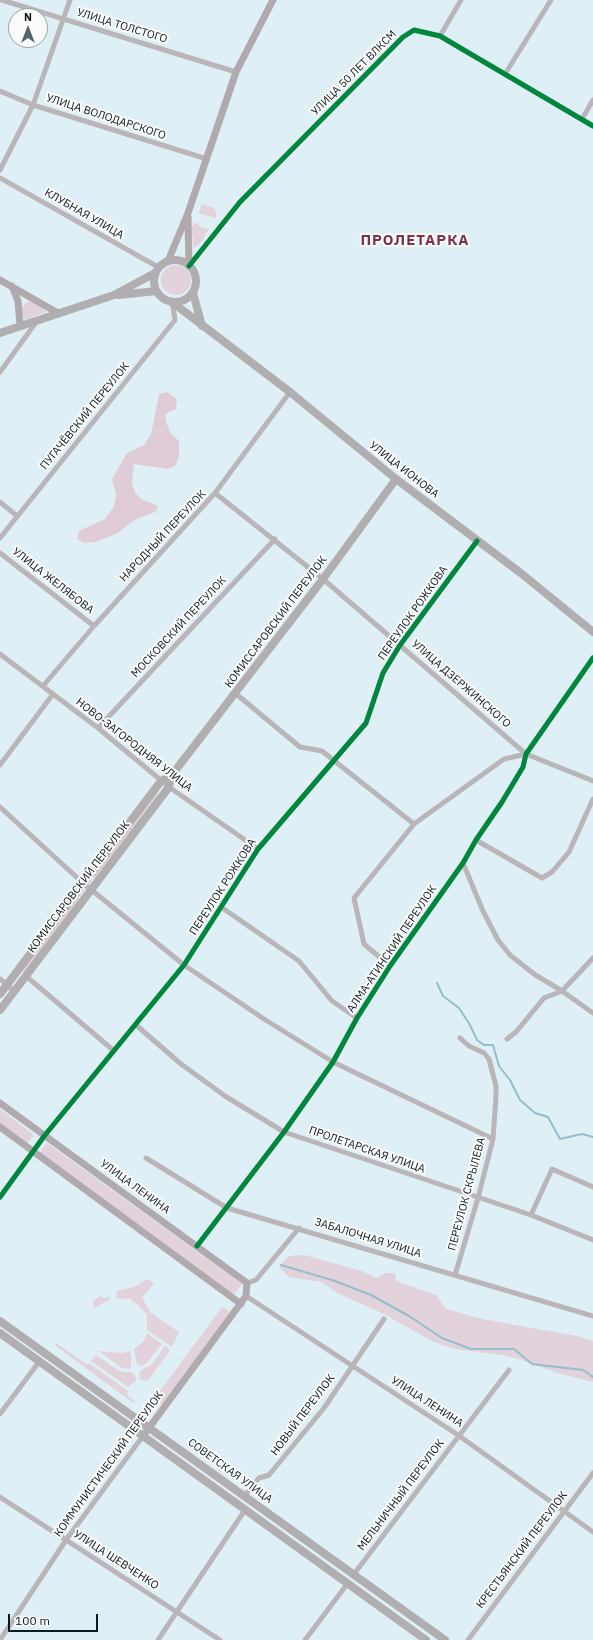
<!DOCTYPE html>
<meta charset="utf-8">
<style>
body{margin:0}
#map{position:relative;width:593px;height:1640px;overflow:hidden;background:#deeff5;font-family:"IBM Plex Sans",sans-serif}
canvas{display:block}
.north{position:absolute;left:8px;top:8px;width:40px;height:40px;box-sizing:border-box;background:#fbfbfb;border:1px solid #9ba1a3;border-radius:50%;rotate:0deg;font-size:11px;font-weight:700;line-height:16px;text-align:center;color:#0b1a1f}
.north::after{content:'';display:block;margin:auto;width:14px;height:18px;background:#55656a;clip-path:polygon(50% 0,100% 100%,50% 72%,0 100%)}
.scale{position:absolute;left:8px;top:1614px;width:90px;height:18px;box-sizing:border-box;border:2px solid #0b1a1f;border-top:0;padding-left:5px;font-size:12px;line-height:14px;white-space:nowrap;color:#0b1a1f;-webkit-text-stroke:3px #fbfbfb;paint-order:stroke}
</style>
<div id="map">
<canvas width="593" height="1640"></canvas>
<div class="north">N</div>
<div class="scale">100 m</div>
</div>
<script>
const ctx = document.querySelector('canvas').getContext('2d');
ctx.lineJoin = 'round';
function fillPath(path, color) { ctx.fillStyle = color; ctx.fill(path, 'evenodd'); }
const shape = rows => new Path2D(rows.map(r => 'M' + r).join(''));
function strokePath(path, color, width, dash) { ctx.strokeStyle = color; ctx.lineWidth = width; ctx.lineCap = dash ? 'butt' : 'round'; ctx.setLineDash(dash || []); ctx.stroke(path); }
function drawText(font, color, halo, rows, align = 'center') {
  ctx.font = font + ' "IBM Plex Sans",sans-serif'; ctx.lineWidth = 4; ctx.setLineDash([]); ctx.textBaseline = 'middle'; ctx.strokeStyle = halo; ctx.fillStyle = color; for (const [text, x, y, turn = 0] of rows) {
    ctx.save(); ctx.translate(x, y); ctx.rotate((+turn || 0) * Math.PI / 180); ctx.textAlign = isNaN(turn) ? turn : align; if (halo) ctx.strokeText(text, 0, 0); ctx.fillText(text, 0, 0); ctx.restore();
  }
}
fillPath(shape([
 [202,204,214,208,217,215,215,218,199,213],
 [194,222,201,227,209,229,199,245,193,248,192,228],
 '161 280a15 15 0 1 1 30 0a15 15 0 1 1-30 0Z',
 [32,301,44,307,46,312,25,320,21,312,22,307,27,302],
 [156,793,159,795,96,879,92,876],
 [77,896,80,899,25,972,21,970],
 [0,1109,34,1135,27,1144,0,1124],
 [47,1143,242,1284,234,1295,40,1153],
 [304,1255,362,1271,377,1278,385,1273,395,1273,396,1281,436,1295,446,1309,482,1319,577,1336,593,1341,593,1382,557,1373,519,1359,502,1355,454,1349,432,1341,384,1314,337,1293,322,1282,289,1277,279,1267,289,1256],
 [147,1279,154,1283,142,1298,151,1313,179,1332,172,1347,147,1330,147,1315,138,1305,130,1299,116,1298,117,1291,134,1287],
 [100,1296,104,1298,110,1297,111,1299,94,1308,93,1301],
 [222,1307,230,1312,162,1404,154,1399],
 [147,1333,162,1344,146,1364,141,1366,137,1364,134,1349,144,1341],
 [56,1343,88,1365,89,1363,128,1391,127,1395,135,1401,133,1403,56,1346],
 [165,1346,170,1350,148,1381,140,1380,139,1374,141,1370,151,1365],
 [99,1351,122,1353,131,1351,131,1367,128,1369,122,1368],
 [96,1355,121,1372,131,1372,135,1376,136,1381,128,1387,91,1361]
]), '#e2d2db');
fillPath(shape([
 [167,392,177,399,176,409,165,414,166,422,170,432,179,441,179,457,175,466,168,469,134,464,133,472,132,484,136,494,143,500,158,506,155,512,136,519,116,534,95,542,84,543,77,539,79,531,105,519,114,506,116,495,112,479,127,453,144,445,151,434,159,394]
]), '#e0ccd6');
strokePath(shape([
 [437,983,443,996,459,1008,470,1025,477,1040,484,1045,493,1045,499,1066,510,1080,520,1100,535,1113,548,1117,560,1139,582,1134,593,1137],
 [281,1265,335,1281,371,1295,409,1316,442,1338,471,1349,514,1349,532,1364,583,1370,593,1377]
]), '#94becb', 2);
strokePath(shape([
 [2,0,236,72],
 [440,36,461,0],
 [505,74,551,0],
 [0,91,33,105,207,159],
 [582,119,593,100],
 [0,170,33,105,70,0],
 [0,178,158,267],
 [189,266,240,202,403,37,414,30,440,36,593,126],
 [0,372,37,321],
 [215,493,323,579,526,754,593,781],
 [0,502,17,516],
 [0,538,175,320,172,302],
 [0,553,94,626],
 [0,654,98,728,169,787,258,849],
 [43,686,94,626,215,493,290,392],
 [235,693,300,747,322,751,414,824],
 [98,728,275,539],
 [0,765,53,694],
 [0,807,83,883,184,965,264,1019,333,1062,493,1139],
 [476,840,542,878,552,872,569,852,593,799],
 [463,863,483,911,498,940,510,955,534,974,562,991,593,1013],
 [221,907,299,961,332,1001,357,1018],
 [390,966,364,944,354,898,414,824,504,759,526,754],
 [26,976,113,1050],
 [0,979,14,991],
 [136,1025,181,1064,225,1096,284,1132,531,1215,593,1240],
 [507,1039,516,1032,544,998,562,991,593,958],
 [146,1158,227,1208,593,1316],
 [0,1197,45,1135,184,965,258,849,366,723,383,673,400,645,477,541],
 [531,1215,552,1169,593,1187],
 [197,1246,284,1132,333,1062,357,1018,390,966,463,863,476,840,502,802,523,767,526,754,593,658],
 [455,1275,478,1198,493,1139,496,1097,496,1086,489,1059,484,1053,469,1046,460,1038],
 [247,1283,256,1280,299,1228],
 [246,1296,458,1435,593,1532],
 [0,1414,39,1362],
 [245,1495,259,1478,269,1475,324,1408,384,1319],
 [0,1497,220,1640],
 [354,1574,509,1370],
 [0,1640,66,1540,143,1436],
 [158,1640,245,1510],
 [305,1640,348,1583],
 [468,1640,593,1473]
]), '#b9b5b8', 5);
strokePath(shape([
 [188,217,189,266],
 [168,261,188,213,236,72,273,0],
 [0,280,58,313],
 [12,286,18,301,20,325],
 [0,1103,247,1283,246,1296,143,1436],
 [0,1127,241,1304]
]), '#b0aaae', 7);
strokePath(shape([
 '154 281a21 21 0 1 1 42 0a21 21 0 1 1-42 0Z',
 [193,293,202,326],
 [119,295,156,291],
 [172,302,290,392,396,479,522,574,593,632],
 [0,333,114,295,155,273],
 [0,994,161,781,171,776,235,693,323,579,396,479],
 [0,1010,169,787,171,776],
 [0,1321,445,1640],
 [0,1333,426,1640]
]), '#b0aeb1', 8);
strokePath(shape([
 [189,266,240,202,403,37,414,30,440,36,593,126],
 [0,1197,45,1135,184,965,258,849,366,723,383,673,400,645,477,541],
 [197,1246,284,1132,333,1062,357,1018,390,966,463,863,476,840,502,802,523,767,526,754,593,658]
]), '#00873e', 5);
drawText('11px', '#0b1a1f', '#fbfbfb', [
 ["УЛИЦА ТОЛСТОГО",122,26,17],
 ["УЛИЦА 50 ЛЕТ ВЛКСМ",354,73,-45],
 ["УЛИЦА ВОЛОДАРСКОГО",106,117,18],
 ["КЛУБНАЯ УЛИЦА",84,214,30],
 ["ПУГАЧЁВСКИЙ ПЕРЕУЛОК",85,416,-51],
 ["УЛИЦА ИОНОВА",404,470,38],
 ["НАРОДНЫЙ ПЕРЕУЛОК",163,536,-47],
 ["УЛИЦА ЖЕЛЯБОВА",53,581,38],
 ["ПЕРЕУЛОК РОЖКОВА",413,613,-55],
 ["КОМИССАРОВСКИЙ ПЕРЕУЛОК",276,622,-53],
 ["МОСКОВСКИЙ ПЕРЕУЛОК",179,627,-47],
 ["УЛИЦА ДЗЕРЖИНСКОГО",461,684,41],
 ["НОВО-ЗАГОРОДНЯЯ УЛИЦА",134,745,38],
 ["КОМИССАРОВСКИЙ ПЕРЕУЛОК",79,887,-53],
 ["ПЕРЕУЛОК РОЖКОВА",223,887,-57],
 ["АЛМА-АТИНСКИЙ ПЕРЕУЛОК",392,949,-56],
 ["ПРОЛЕТАРСКАЯ УЛИЦА",367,1150,19],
 ["УЛИЦА ЛЕНИНА",135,1187,36],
 ["ПЕРЕУЛОК СКРЫЛЕВА",467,1194,-75],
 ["ЗАБАЛОЧНАЯ УЛИЦА",368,1238,17],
 ["УЛИЦА ЛЕНИНА",427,1402,33],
 ["НОВЫЙ ПЕРЕУЛОК",303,1415,-53],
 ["КОММУНИСТИЧЕСКИЙ ПЕРЕУЛОК",109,1464,-54],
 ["СОВЕТСКАЯ УЛИЦА",230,1471,36],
 ["МЕЛЬНИЧНЫЙ ПЕРЕУЛОК",401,1495,-53],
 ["КРЕСТЬЯНСКИЙ ПЕРЕУЛОК",522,1550,-53],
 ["УЛИЦА ШЕВЧЕНКО",116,1560,33]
]);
ctx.letterSpacing = '1px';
drawText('bold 15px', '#79344b', '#fbfbfb', [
 ["ПРОЛЕТАРКА",415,241]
]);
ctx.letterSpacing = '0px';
</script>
